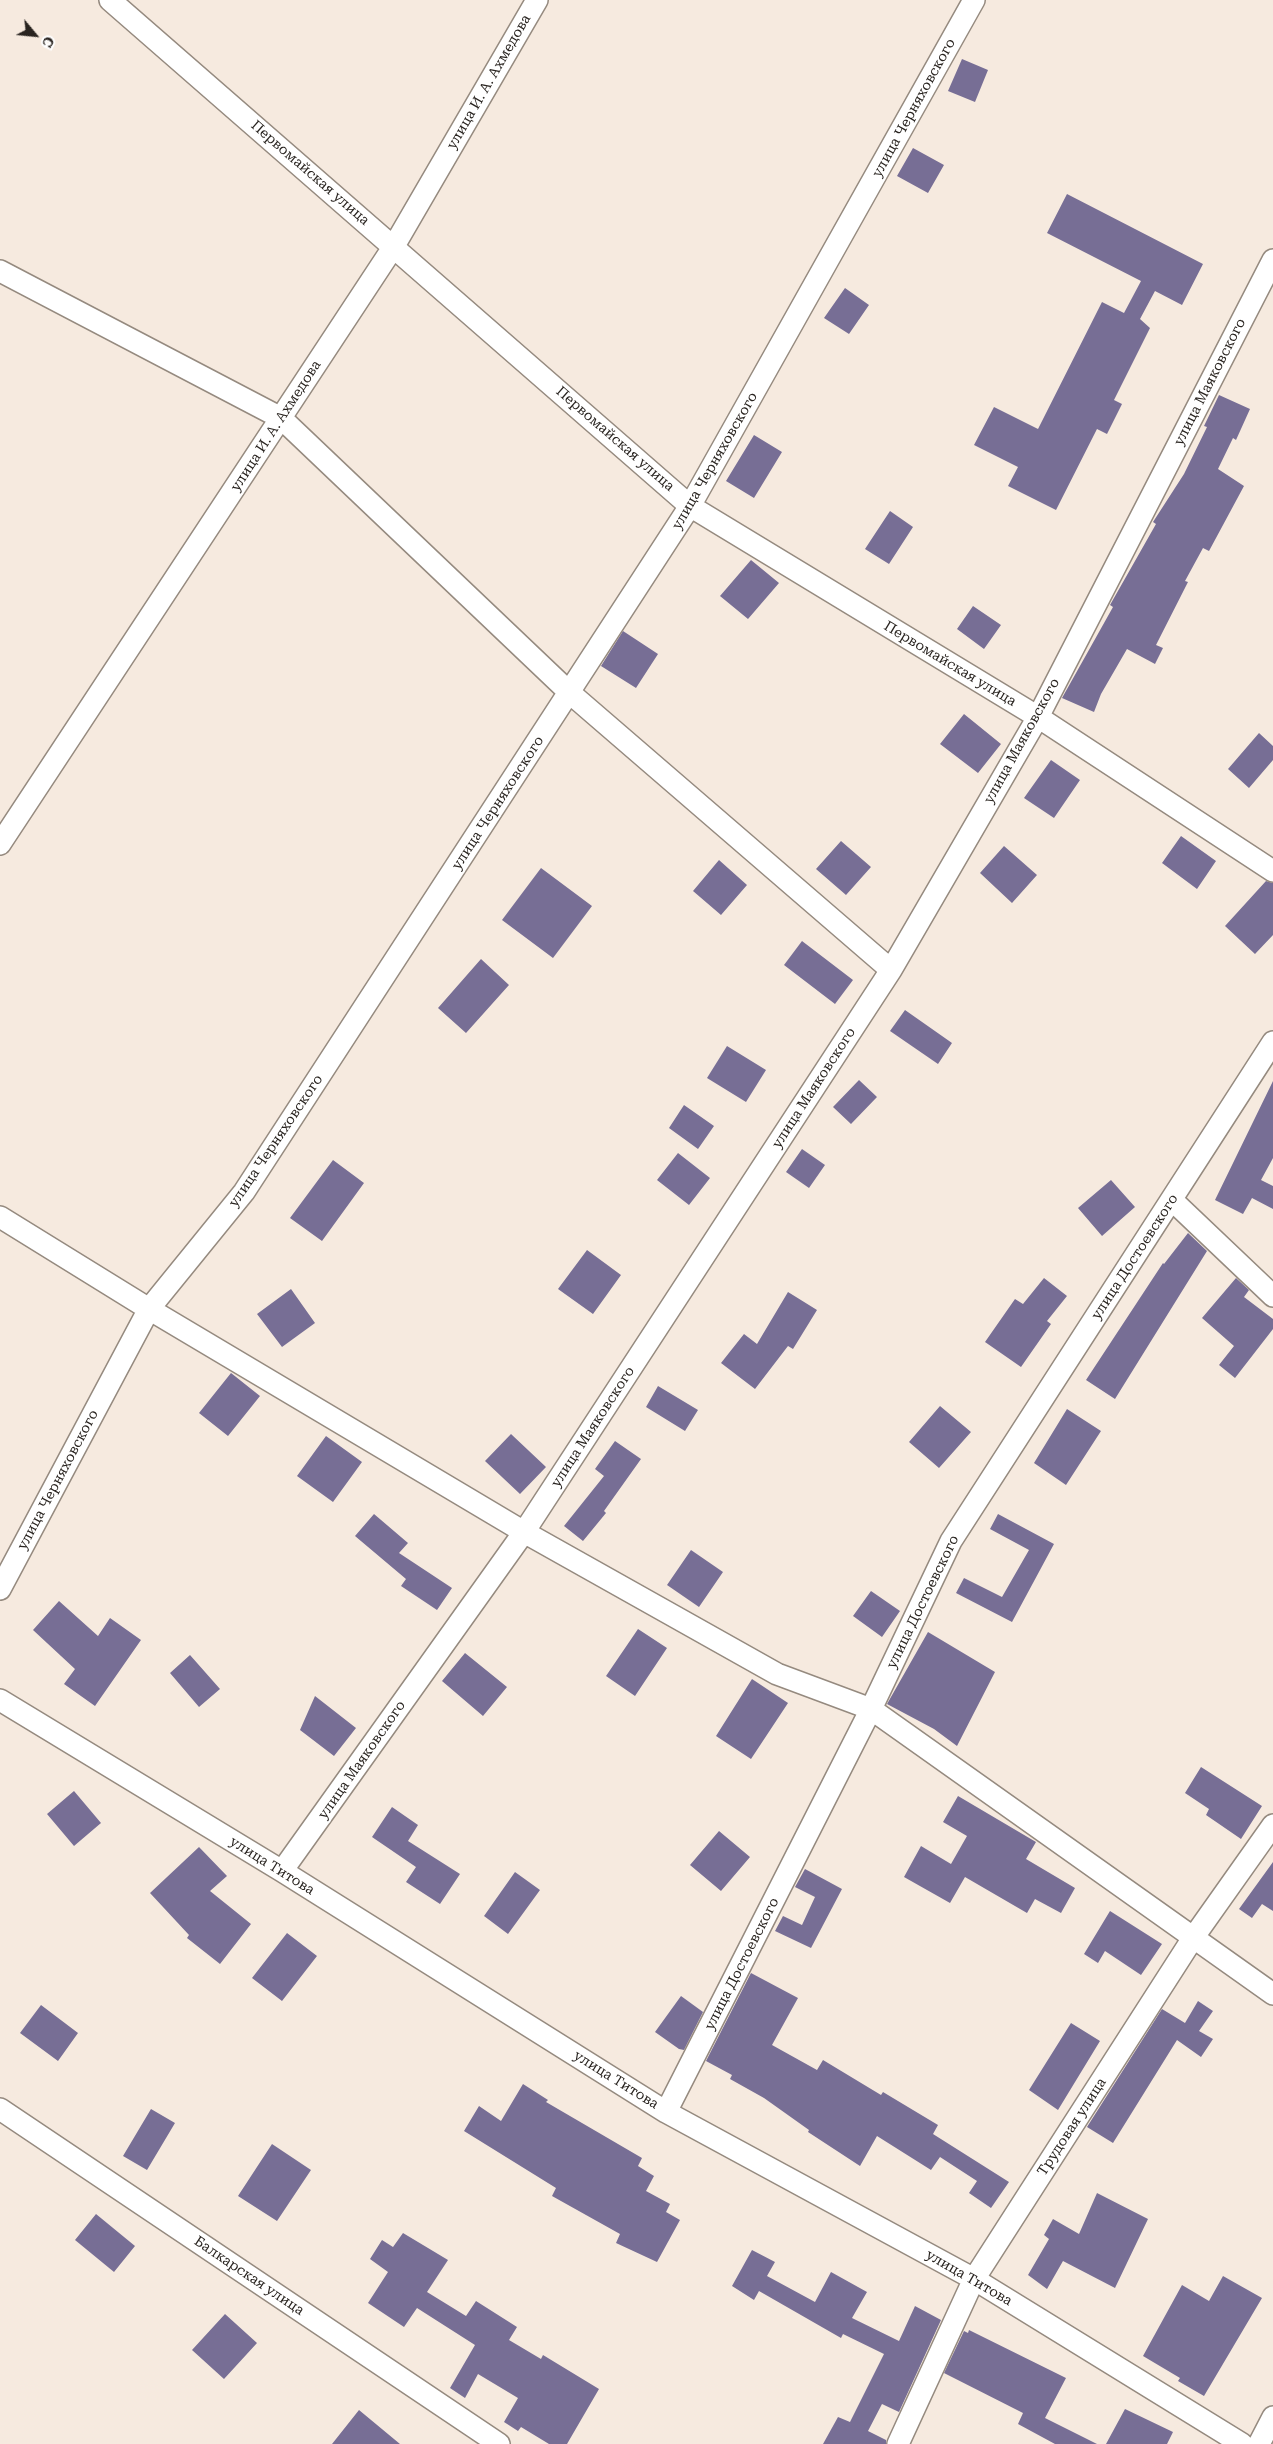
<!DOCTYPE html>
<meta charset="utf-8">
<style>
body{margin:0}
#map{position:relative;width:1273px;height:2444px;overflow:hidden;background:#f6eadf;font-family:"Roboto Serif",serif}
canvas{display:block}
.north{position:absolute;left:10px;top:10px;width:50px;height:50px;-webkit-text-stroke:4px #fff;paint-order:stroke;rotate:118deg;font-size:14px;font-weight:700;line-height:20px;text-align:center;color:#292420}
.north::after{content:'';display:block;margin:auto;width:18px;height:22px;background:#292420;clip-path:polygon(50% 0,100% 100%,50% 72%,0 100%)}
</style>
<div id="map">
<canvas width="1273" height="2444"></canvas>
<div class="north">С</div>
</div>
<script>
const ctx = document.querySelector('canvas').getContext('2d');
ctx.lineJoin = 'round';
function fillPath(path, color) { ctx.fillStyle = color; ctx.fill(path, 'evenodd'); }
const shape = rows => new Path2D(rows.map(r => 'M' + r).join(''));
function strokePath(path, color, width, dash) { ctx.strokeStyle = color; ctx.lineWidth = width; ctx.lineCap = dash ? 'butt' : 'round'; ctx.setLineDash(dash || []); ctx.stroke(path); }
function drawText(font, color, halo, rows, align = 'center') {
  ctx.font = font + ' "Roboto Serif",serif'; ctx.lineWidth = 4; ctx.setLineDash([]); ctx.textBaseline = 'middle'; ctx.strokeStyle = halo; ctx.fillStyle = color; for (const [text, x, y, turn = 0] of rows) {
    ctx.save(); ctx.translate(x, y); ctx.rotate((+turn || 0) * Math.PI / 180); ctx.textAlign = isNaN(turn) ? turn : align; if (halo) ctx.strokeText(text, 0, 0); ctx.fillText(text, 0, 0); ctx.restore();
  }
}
fillPath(shape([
 [962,59,988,70,975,102,948,91],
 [913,148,944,165,928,193,897,176],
 [1067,194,1203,264,1182,305,1155,291,1140,319,1150,328,1114,400,1122,404,1107,434,1097,429,1056,510,1008,486,1018,467,974,445,994,407,1038,429,1102,302,1124,313,1141,281,1047,233],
 [845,288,869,305,849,334,824,318],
 [1219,395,1250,409,1236,440,1233,438,1218,469,1244,486,1209,551,1203,548,1185,581,1188,582,1156,645,1163,648,1155,664,1127,649,1101,694,1094,712,1062,698,1113,607,1110,605,1156,524,1153,522,1184,474,1207,427,1204,426],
 [754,435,782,452,754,498,726,481],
 [890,511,913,527,889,564,865,549],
 [751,560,779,583,748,619,720,596],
 [973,606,1001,625,984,649,957,629],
 [623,631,658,654,636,688,601,666],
 [964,714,1001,744,978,773,940,744],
 [1259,733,1273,746,1273,760,1249,788,1228,769],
 [1051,760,1080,780,1054,818,1024,798],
 [1181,836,1216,861,1197,889,1162,863],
 [841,841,871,867,846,895,816,869],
 [1004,846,1037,875,1012,903,980,873],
 [719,860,747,885,721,915,693,891],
 [541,868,592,906,553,958,502,920],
 [1266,881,1273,883,1273,935,1255,954,1225,926],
 [802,941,853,980,835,1004,784,965],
 [481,959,509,985,466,1033,438,1008],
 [905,1010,952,1043,938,1064,890,1031],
 [727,1046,766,1070,746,1102,707,1078],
 [859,1080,877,1097,851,1124,833,1107],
 [1273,1081,1273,1158,1261,1180,1273,1186,1273,1209,1252,1198,1243,1214,1215,1200],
 [684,1105,714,1126,698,1149,669,1128],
 [802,1149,825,1165,809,1188,786,1172],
 [678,1153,710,1178,689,1205,657,1180],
 [333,1160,364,1183,322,1241,290,1218],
 [1111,1180,1135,1207,1102,1236,1078,1208],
 [1188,1233,1207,1251,1115,1399,1086,1380,1163,1263,1164,1264],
 [587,1250,621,1275,593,1314,558,1289],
 [1044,1278,1067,1296,1047,1321,1051,1324,1021,1367,985,1342,1015,1299,1023,1304],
 [1236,1278,1249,1290,1244,1297,1273,1319,1273,1329,1235,1378,1219,1365,1234,1346,1202,1318],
 [291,1289,315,1323,282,1347,257,1314],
 [788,1292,817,1310,793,1349,788,1346,755,1389,721,1363,744,1334,757,1344],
 [231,1373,260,1396,228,1436,199,1413],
 [658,1386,698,1410,685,1431,646,1407],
 [940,1406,971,1432,939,1468,909,1442],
 [1067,1409,1101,1431,1066,1485,1034,1463],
 [511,1434,546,1467,520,1494,485,1461],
 [326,1436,362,1462,333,1502,297,1476],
 [615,1441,641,1459,604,1511,606,1513,583,1541,564,1526,604,1476,595,1469],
 [374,1514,408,1543,399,1553,452,1588,437,1610,401,1586,406,1579,355,1536],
 [998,1514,1054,1544,1012,1622,956,1593,964,1578,1002,1597,1029,1550,990,1529],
 [691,1550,723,1572,699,1607,667,1585],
 [871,1591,900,1611,882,1637,853,1616],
 [59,1601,98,1636,110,1618,141,1640,95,1706,64,1684,75,1669,33,1630],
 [638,1629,667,1648,635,1696,606,1676],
 [928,1632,995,1672,957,1746,934,1729,887,1704],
 [465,1653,507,1687,483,1716,442,1681],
 [190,1655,220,1689,199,1707,170,1673],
 [752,1679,788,1703,751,1759,716,1736],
 [315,1696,356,1728,334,1756,300,1730],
 [1201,1767,1262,1806,1241,1839,1206,1815,1209,1809,1185,1793],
 [74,1791,101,1823,74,1846,47,1814],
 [958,1796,1036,1842,1026,1859,1075,1888,1061,1913,1035,1899,1027,1913,965,1877,950,1903,904,1877,921,1846,951,1864,967,1836,943,1822],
 [392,1807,418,1825,408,1841,460,1874,440,1904,406,1882,416,1867,372,1837],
 [719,1831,750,1857,721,1891,690,1865],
 [199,1847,227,1876,210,1891,251,1924,220,1964,187,1938,189,1935,150,1893],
 [1273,1862,1273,1911,1262,1904,1252,1918,1239,1909],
 [805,1869,842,1889,811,1948,775,1931,783,1916,802,1925,815,1897,795,1887],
 [515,1872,540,1890,508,1934,484,1916],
 [1110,1911,1162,1944,1141,1975,1105,1951,1098,1963,1084,1954],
 [287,1933,317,1956,282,2001,252,1978],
 [751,1973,798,1998,772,2045,817,2070,823,2060,881,2095,883,2092,938,2125,933,2134,1009,2182,991,2208,969,2193,977,2181,940,2157,931,2170,877,2136,860,2166,808,2132,809,2130,764,2098,730,2079,732,2075,706,2061],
 [681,1996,703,2012,684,2050,679,2049,655,2032],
 [1198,2001,1213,2011,1199,2031,1213,2039,1201,2057,1177,2040,1113,2143,1087,2127,1162,2009,1185,2023],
 [41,2005,78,2033,58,2061,20,2033],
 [1071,2023,1100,2041,1058,2110,1029,2090],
 [523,2084,548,2100,546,2102,642,2158,638,2166,654,2176,646,2191,670,2204,666,2212,680,2220,657,2262,616,2243,620,2234,552,2196,556,2188,464,2131,479,2106,501,2121],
 [151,2109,175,2123,147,2170,123,2156],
 [272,2144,311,2170,277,2221,238,2196],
 [1097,2193,1148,2219,1115,2288,1063,2261,1047,2289,1028,2275,1049,2239,1044,2235,1053,2219,1079,2234],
 [96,2214,135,2246,114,2272,75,2240],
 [403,2233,448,2260,427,2292,466,2316,476,2301,517,2327,509,2340,541,2359,543,2355,599,2389,567,2444,549,2444,521,2427,518,2431,504,2422,518,2398,478,2374,465,2398,450,2388,475,2345,417,2308,404,2327,368,2303,388,2272,370,2259,382,2240,393,2247],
 [752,2250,775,2262,767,2276,815,2302,831,2272,867,2292,852,2318,899,2341,915,2306,941,2320,899,2412,882,2404,868,2431,886,2440,886,2444,823,2444,838,2417,850,2422,884,2354,843,2334,841,2338,759,2291,754,2300,732,2286],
 [1223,2276,1262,2298,1204,2396,1178,2381,1180,2378,1143,2356,1182,2285,1209,2301],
 [225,2314,257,2343,224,2379,192,2350],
 [969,2330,1066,2378,1045,2418,1097,2444,1055,2444,1018,2424,1023,2413,944,2373,964,2331,968,2333],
 [1125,2409,1173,2432,1167,2444,1106,2444],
 [359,2410,400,2444,332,2444]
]), '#776e95');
const minor = shape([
 [110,0,690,506,1038,717,1273,871],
 [0,271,281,418,570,693,891,970],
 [0,844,394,246,537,0],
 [1172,1200,1273,1296],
 [0,1217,149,1309,524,1532,777,1674,871,1709,1273,1994],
 [0,1589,149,1309,244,1192,690,506,974,0],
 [0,1700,282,1871,666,2112,974,2279,1242,2444],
 [282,1871,524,1532,891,970,1038,717,1273,260],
 [0,2109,499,2444],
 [666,2112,871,1709,951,1541,1273,1042],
 [898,2444,974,2279,1193,1938,1273,1825],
 [1259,2444,1273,2417]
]);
strokePath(minor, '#958a7f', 24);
strokePath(minor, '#fff', 21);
drawText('14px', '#292420', '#fff', [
 ["улица И. А. Ахмедова",489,82,-60],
 ["улица Черняховского",914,108,-61],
 ["Первомайская улица",310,173,41],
 ["улица Маяковского",1210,382,-63],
 ["улица И. А. Ахмедова",276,426,-57],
 ["Первомайская улица",615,439,41],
 ["улица Черняховского",715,461,-60],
 ["Первомайская улица",950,664,31],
 ["улица Маяковского",1022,741,-61],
 ["улица Черняховского",498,803,-57],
 ["улица Маяковского",814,1088,-57],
 ["улица Черняховского",276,1141,-56],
 ["улица Достоевского",1135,1257,-57],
 ["улица Маяковского",593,1427,-57],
 ["улица Черняховского",58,1480,-62],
 ["улица Достоевского",923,1602,-64],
 ["улица Маяковского",362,1760,-55],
 ["улица Титова",272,1866,32],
 ["улица Достоевского",742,1964,-63],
 ["улица Титова",616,2080,32],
 ["Трудовая улица",1072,2127,-57],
 ["Балкарская улица",249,2276,34],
 ["улица Титова",969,2278,30]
]);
</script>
